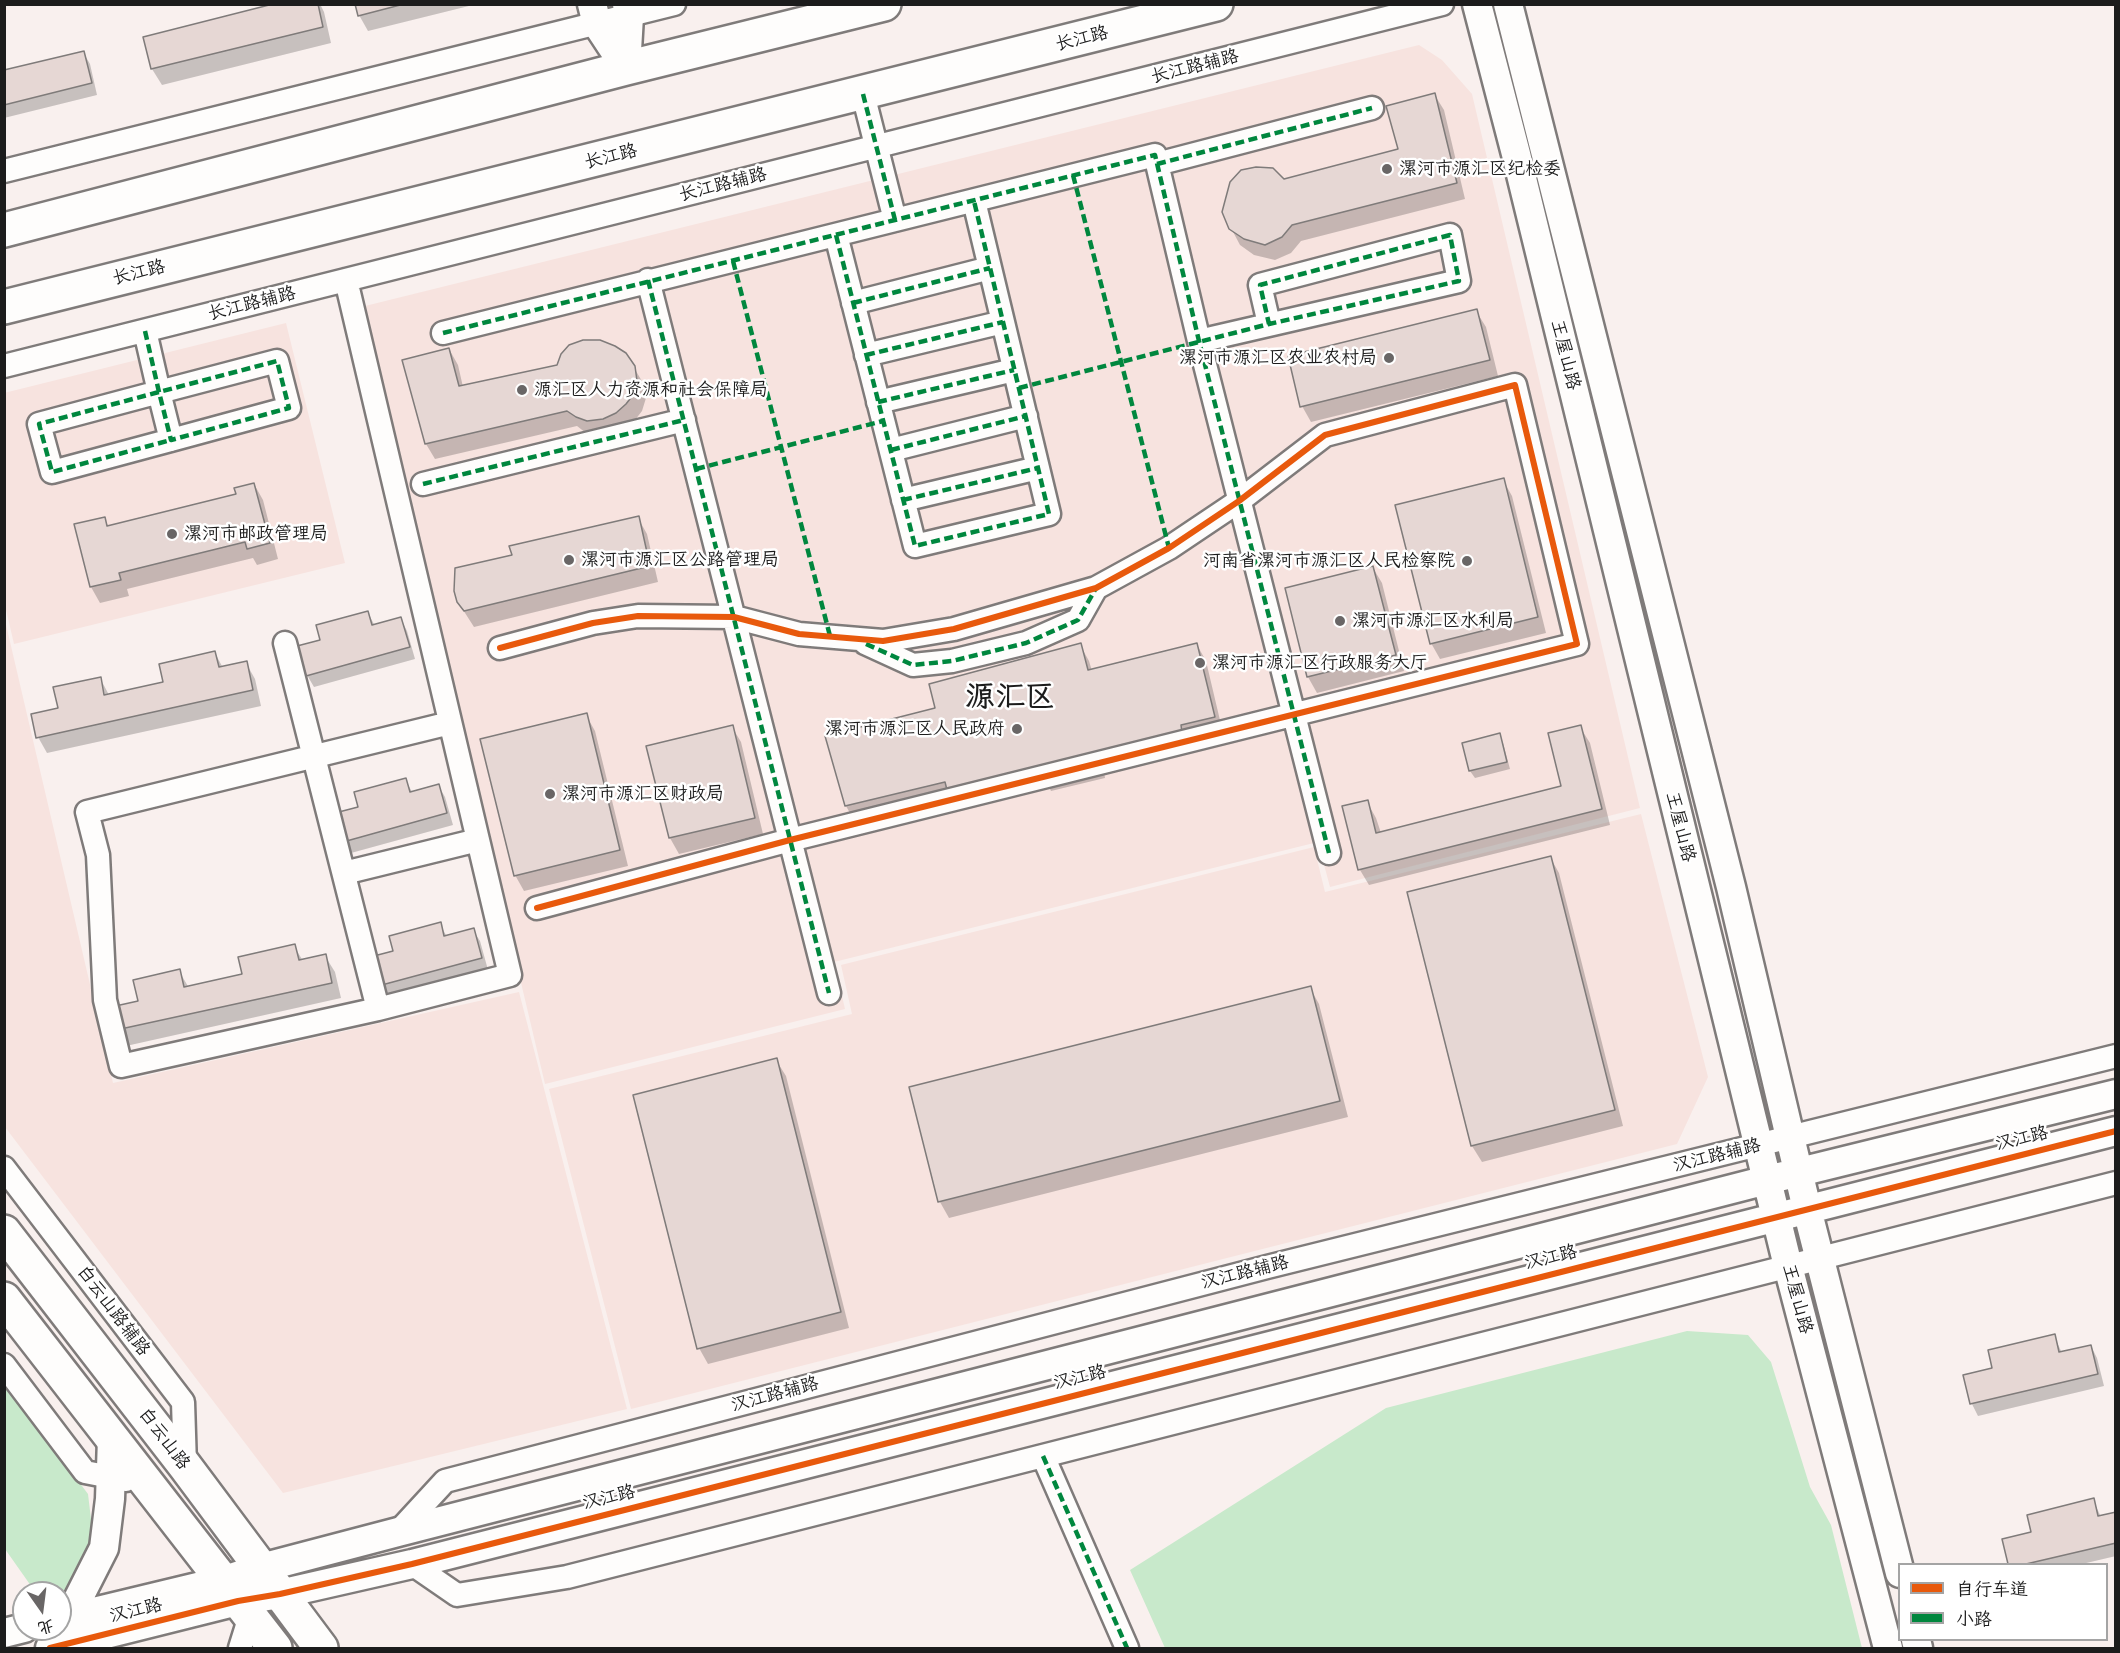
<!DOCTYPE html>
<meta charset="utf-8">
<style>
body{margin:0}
#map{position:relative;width:2120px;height:1653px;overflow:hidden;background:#f9f0ee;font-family:"Shantell Sans","LXGW WenKai TC",sans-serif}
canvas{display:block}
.frame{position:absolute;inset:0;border:6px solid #1c1c1c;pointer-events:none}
.legend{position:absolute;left:1898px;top:1563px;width:210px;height:78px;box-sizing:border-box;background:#fff;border:2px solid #a4a4a4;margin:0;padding:8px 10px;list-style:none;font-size:18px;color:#1c1c1c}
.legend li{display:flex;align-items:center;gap:12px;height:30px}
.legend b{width:30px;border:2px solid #a4a4a4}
.north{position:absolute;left:12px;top:1581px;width:60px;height:60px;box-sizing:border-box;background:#fff;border:2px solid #a4a4a4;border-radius:50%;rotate:166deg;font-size:16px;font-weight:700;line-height:24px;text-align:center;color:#1c1c1c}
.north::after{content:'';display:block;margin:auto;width:21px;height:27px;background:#696666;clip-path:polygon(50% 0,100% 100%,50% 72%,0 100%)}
</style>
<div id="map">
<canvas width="2120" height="1653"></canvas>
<div class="frame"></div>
<ul class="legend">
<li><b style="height:8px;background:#e8590c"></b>自行车道</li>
<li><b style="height:8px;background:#00873e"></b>小路</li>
</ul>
<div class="north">北</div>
</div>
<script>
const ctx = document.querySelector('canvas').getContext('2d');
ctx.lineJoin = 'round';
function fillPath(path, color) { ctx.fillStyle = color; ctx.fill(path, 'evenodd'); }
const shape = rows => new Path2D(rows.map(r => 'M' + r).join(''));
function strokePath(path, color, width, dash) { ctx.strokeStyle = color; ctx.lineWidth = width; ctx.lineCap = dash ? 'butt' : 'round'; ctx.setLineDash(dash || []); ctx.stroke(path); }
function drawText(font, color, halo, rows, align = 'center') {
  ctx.font = font + ' "Shantell Sans","LXGW WenKai TC",sans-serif'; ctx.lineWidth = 5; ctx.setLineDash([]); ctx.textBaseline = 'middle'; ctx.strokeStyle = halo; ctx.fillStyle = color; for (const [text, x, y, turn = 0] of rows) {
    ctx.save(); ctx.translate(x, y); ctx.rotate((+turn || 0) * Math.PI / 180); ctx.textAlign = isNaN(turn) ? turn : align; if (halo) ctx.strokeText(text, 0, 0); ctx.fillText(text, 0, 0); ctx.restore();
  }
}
fillPath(shape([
 [1419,45,1442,60,1472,94,1640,808,1330,887,1318,842,834,962,845,1009,545,1084,361,307],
 [286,323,345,563,14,644,4,601,4,393],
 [4,616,113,1083,519,992,627,1409,283,1493,5,1127],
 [1641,814,1708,1077,1677,1144,631,1409,549,1089,852,1014,841,965,1314,847,1325,892]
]), '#f7e3df');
fillPath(shape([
 [1687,1331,1748,1335,1771,1362,1810,1487,1831,1525,1862,1648,1165,1648,1130,1570,1386,1408],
 [4,1382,88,1494,93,1536,68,1589,53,1593,36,1593,5,1549]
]), '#c8e9cb');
fillPath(shape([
 [279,4,320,4,324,12,331,43,162,85,152,69,145,38],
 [356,4,477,4,368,31,359,15],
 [83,52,90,64,97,95,4,118,4,71],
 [1434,94,1444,110,1465,199,1301,241,1291,253,1275,260,1254,255,1240,245,1231,228,1400,150],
 [1476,311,1486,327,1498,376,1311,422,1302,406],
 [449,349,458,365,463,387,633,366,643,383,646,398,642,411,635,420,625,429,586,433,577,426,435,459,426,444],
 [1503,480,1512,496,1546,633,1440,659,1431,643],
 [254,484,263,500,278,559,257,565,253,558,127,589,129,596,100,603,91,587,104,519,109,527,237,495],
 [638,518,647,534,658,582,474,627,458,602,513,556],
 [1373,568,1382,583,1404,671,1317,693,1308,677],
 [368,613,375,626,401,619,407,631,415,659,314,687,307,675,322,641],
 [1080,645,1089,661,1092,671,1197,645,1206,661,1223,733,1104,771,1105,778,1051,791,1047,783,855,822,846,806,936,709],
 [215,653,223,668,246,663,255,679,261,706,47,753,38,737,60,709,100,678,109,695,165,683],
 [586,715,595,731,628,866,524,891,515,875],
 [732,727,741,742,763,834,679,854,670,838,648,747],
 [1580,727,1590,743,1610,825,1369,885,1360,870,1367,802,1376,818,1381,833,1563,788],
 [1499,735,1503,743,1510,769,1475,778,1470,771],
 [405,779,412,792,438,785,445,797,453,825,351,853,344,842,359,808],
 [1550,857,1559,873,1623,1126,1482,1162,1472,1146,1409,893],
 [440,924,447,937,473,930,480,941,488,970,386,998,379,986,394,952],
 [294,946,303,961,325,956,335,972,341,998,126,1046,117,1030,139,1002,179,971,189,988,244,976],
 [1310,988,1319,1004,1348,1117,949,1218,940,1202,911,1088],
 [776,1060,786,1076,849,1328,708,1364,699,1348],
 [2054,1336,2062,1353,2091,1346,2097,1358,2104,1386,1978,1416,1972,1404,1965,1376,1994,1369],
 [2093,1500,2101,1517,2116,1514,2116,1556,2082,1564,2010,1564,2004,1540,2033,1533]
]), '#0003');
const building = shape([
 [273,4,318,4,323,27,151,69,143,37,273,4],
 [355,4,404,4,358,16,355,4],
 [84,51,92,83,4,105,4,70,84,51],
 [1435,93,1457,183,1292,225,1282,237,1265,245,1244,239,1229,229,1222,212,1230,182,1241,170,1256,167,1273,168,1284,179,1398,149,1386,106,1435,93],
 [1477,309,1490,360,1300,407,1288,356,1477,309],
 [583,340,600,340,615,346,626,353,635,366,637,381,633,395,626,404,616,413,603,419,587,421,576,417,567,411,425,444,402,360,449,348,459,386,557,365,561,354,569,345,583,340],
 [1504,478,1538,617,1430,644,1395,505,1504,478],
 [254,483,270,543,247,549,245,542,119,573,121,580,90,587,74,524,105,517,107,526,236,494,234,488,254,483],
 [639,516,650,566,464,611,457,602,454,591,455,568,512,555,509,546,639,516],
 [1373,566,1396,655,1307,677,1285,588,1373,566],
 [368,611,372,625,401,617,410,647,306,676,297,646,320,640,316,625,368,611],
 [1081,643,1088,670,1197,643,1215,717,1181,725,1182,733,947,790,945,782,845,806,825,736,935,708,929,684,1081,643],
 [215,651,219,667,247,661,253,690,36,738,31,714,58,708,53,687,101,677,104,695,163,682,159,664,215,651],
 [587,713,620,850,514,876,480,739,587,713],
 [733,725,755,818,669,838,646,746,733,725],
 [1581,725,1602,809,1358,870,1342,806,1368,800,1376,833,1561,786,1548,733,1581,725],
 [1500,733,1507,762,1469,771,1462,743,1500,733],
 [406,778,410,792,439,784,447,813,343,842,335,813,358,807,354,792,406,778],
 [1551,856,1615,1110,1471,1146,1407,892,1551,856],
 [441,922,444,936,474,928,482,958,378,986,370,957,393,951,389,936,441,922],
 [295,944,299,960,326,954,332,983,116,1030,111,1007,138,1001,133,980,180,969,184,987,242,974,238,957,295,944],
 [1311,986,1340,1101,938,1202,909,1087,1311,986],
 [777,1058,841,1312,697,1349,633,1095,777,1058],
 [2055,1334,2059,1352,2091,1345,2098,1374,1970,1404,1963,1375,1992,1368,1988,1350,2055,1334],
 [2094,1498,2098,1516,2116,1512,2116,1543,2026,1564,2008,1564,2002,1539,2031,1532,2027,1515,2094,1498]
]);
fillPath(building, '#e6d7d4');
strokePath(building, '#7f7b7a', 1.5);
const minor = shape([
 [863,94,895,220],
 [1157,164,1372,108],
 [4,171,674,4],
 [836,235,915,546,1049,514,974,201],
 [346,280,478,840,510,975,378,1009,121,1066,105,1000,98,855,87,812,450,723],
 [648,280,829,993],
 [853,303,990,268],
 [145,331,159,392,171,440,289,408,277,361,159,392,39,424,52,472,171,440],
 [443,333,1155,155,1199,341,1329,853],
 [1199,341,1459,281,1450,235,1260,285,1269,324],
 [866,355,1003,322],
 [4,366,1442,4],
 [878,402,1014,370],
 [891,450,1026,416],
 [423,484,684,420],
 [903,500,1038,468],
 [285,643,378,1009],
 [865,643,913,665,952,661,1026,643,1078,620,1096,588],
 [500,648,593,623,638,616,734,617,799,634,883,641,954,629,1096,588,1169,548,1239,501,1325,435,1515,385,1577,644,790,840,537,908],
 [344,873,478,840],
 [4,1168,183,1402,185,1466],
 [4,1365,85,1472,126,1480],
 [1043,1456,1127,1648],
 [398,1532,445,1481,1267,1267,2116,1056],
 [412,1564,457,1595,567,1577,2116,1183],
 [240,1648,250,1616]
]);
const tertiary = shape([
 [592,4,597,24,626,68],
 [1477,4,1516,154,1788,1266,1888,1648],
 [1508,4,1731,887,1807,1209,1900,1573],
 [626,68,629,16,627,4],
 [69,1617,104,1548,110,1499,112,1438],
 [60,1620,222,1581,261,1568,398,1532,1767,1180,2116,1094],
 [4,1633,24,1628],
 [1916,1640,1918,1648],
 [50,1648,238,1601,280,1594,412,1564,2116,1131]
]);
const secondary = shape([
 [4,230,626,68,884,4],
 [4,307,1216,4]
]);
const trunk = shape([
 [4,1232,185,1466,321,1648],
 [4,1299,275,1648]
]);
strokePath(minor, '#7f7b7a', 27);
strokePath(tertiary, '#7f7b7a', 33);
strokePath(secondary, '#7f7b7a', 38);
strokePath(trunk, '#7f7b7a', 38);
strokePath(minor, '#fefdfc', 22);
strokePath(tertiary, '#fefdfc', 28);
strokePath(secondary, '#fefdfc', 33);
strokePath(trunk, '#fefdfc', 33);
strokePath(shape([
 [863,94,895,220],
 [1157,164,1372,108],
 [1073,175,1169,548],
 [836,235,915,546,1049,514,974,201],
 [733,261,830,636],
 [648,280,829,993],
 [853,303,990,268],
 [145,331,159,392,171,440,289,408,277,361,159,392,39,424,52,472,171,440],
 [443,333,1155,155,1199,341,1329,853],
 [866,355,1003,322],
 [1019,388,1269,324,1459,281,1450,235,1260,285,1269,324],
 [878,402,1014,370],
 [891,450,1026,416],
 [696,469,883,421],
 [423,484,684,420],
 [903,500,1038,468],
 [866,644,913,665,952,661,1026,643,1078,620,1096,588],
 [1043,1456,1127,1648]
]), '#00873e', 4.5, [9, 4.5]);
strokePath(shape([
 [500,648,593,623,638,616,734,617,799,634,883,641,954,629,1096,588,1169,548,1239,501,1325,435,1515,385,1577,644,790,840,537,908],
 [50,1648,238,1601,280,1594,412,1564,2116,1131]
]), '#e8590c', 6);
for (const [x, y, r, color] of [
 [1387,169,6,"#696666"],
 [1389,358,6,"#696666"],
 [522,390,6,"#696666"],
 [172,534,6,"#696666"],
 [569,560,6,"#696666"],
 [1467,561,6,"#696666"],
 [1340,621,6,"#696666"],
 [1200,663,6,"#696666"],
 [1017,729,6,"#696666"],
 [550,794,6,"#696666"]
]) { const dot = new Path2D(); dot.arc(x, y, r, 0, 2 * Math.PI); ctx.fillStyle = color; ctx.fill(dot); strokePath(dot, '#fff', 2); }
drawText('18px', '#1c1c1c', '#fff', [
 ["长江路",1082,39,-14],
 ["长江路辅路",1195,67,-14],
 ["长江路",611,157,-14],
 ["长江路辅路",723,185,-14],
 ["长江路",139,273,-14],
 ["长江路辅路",252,304,-14],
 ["王屋山路",1565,355,76],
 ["王屋山路",1680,827,76],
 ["汉江路",2022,1139,-14],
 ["汉江路辅路",1717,1156,-14],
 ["汉江路",1551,1258,-14],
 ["汉江路辅路",1245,1273,-14],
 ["王屋山路",1797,1299,75],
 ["白云山路辅路",113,1311,53],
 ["汉江路",1080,1378,-14],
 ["汉江路辅路",775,1395,-15],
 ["白云山路",164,1439,53],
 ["汉江路",609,1498,-14],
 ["汉江路",136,1611,-14]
]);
drawText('18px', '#1c1c1c', '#fff', [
 ["漯河市源汇区纪检委",1399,169],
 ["漯河市源汇区农业农村局",1377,358,"right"],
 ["源汇区人力资源和社会保障局",534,390],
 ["漯河市邮政管理局",184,534],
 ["漯河市源汇区公路管理局",581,560],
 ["河南省漯河市源汇区人民检察院",1455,561,"right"],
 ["漯河市源汇区水利局",1352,621],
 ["漯河市源汇区行政服务大厅",1212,663],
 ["漯河市源汇区人民政府",1005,729,"right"],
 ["漯河市源汇区财政局",562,794]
], 'left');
drawText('bold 30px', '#1c1c1c', '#fff', [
 ["源汇区",1010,698]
]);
</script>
